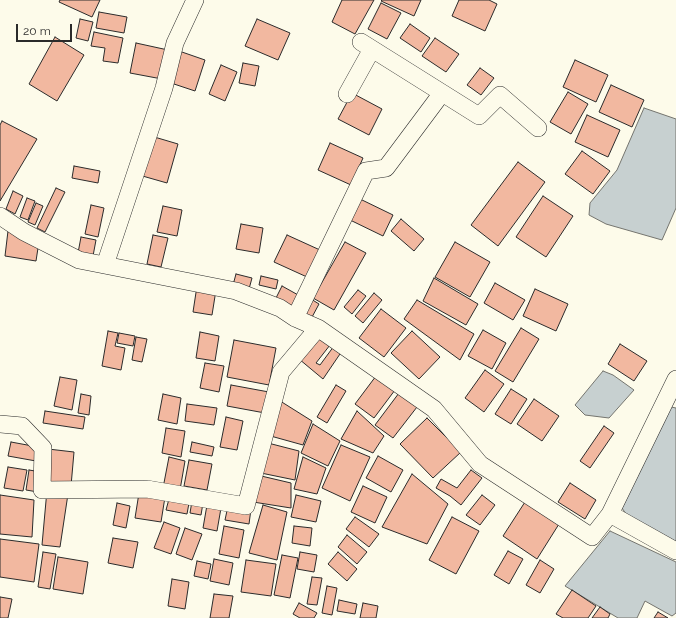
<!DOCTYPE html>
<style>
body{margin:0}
#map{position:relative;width:676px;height:618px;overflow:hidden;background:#fdfbea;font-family:Raleway,sans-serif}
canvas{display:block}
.scale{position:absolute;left:16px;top:24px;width:56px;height:18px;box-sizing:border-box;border:2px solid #2b2b2b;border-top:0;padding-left:5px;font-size:12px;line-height:14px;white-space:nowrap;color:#2b2b2b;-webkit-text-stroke:3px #fdfbea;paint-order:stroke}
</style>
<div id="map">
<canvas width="676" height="618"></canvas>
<div class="scale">20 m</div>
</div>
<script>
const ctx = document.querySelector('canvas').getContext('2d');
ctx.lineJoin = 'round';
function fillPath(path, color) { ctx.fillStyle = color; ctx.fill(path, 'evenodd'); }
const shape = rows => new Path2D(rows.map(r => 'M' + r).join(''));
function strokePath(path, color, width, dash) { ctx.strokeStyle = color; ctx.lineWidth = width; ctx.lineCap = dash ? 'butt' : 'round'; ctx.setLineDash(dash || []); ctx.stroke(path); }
const water = shape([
 [644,108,676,119,676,208,662,240,606,224,589,215,590,203,617,170,644,108],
 [603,371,613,375,634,390,609,418,585,415,575,405,603,371],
 [671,407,676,408,676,545,628,517,622,508,671,407],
 [610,531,676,562,676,613,672,616,645,601,637,618,618,618,565,586,610,531]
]);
fillPath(water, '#c7d0d0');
strokePath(water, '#74746e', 1);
const building = shape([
 [60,0,100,0,92,17,59,2,60,0],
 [342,0,374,0,355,34,332,22,342,0],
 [382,0,421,0,414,16,381,1,382,0],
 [459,0,489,0,497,4,485,31,452,16,459,0],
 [381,3,401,13,387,39,368,29,381,3],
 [99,12,127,17,124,33,96,28,99,12],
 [80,19,93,22,88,41,76,38,80,19],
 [257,19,290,33,278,60,245,46,257,19],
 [410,24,430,38,421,52,400,38,410,24],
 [94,32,123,38,118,63,103,61,105,48,91,46,94,32],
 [55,37,84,55,57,101,29,84,55,37],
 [435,38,459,54,446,72,422,56,435,38],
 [136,43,168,50,162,79,130,73,136,43],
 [179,51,205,60,195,91,168,82,179,51],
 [575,60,608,75,596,102,563,87,575,60],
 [243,63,259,66,255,86,239,83,243,63],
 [221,65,237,72,225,101,209,94,221,65],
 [480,68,494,78,481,95,467,85,480,68],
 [611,85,644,100,632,127,599,112,611,85],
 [568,92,588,104,571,134,550,122,568,92],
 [352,93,382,109,369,135,338,119,352,93],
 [587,115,620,130,608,157,575,142,587,115],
 [2,121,37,139,0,201,0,125,2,121],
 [151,136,178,144,167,183,139,175,151,136],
 [330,143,363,158,351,185,318,170,330,143],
 [582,151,610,171,593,194,565,174,582,151],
 [518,162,545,182,498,246,471,225,518,162],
 [74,166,100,171,98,183,72,178,74,166],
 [56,188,65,192,45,232,37,228,56,188],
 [13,191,23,196,15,214,6,209,13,191],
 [543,196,573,216,546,257,516,237,543,196],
 [27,198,35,201,28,220,20,217,27,198],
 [358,198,393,215,383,236,348,219,358,198],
 [36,203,43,206,35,225,28,222,36,203],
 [91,205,104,208,98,237,85,234,91,205],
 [163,206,182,210,177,236,157,232,163,206],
 [401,219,424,239,414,251,391,231,401,219],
 [241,224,263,228,259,253,236,249,241,224],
 [8,231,40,235,36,261,5,256,8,231],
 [153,235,168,238,161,267,147,264,153,235],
 [287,235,320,250,307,277,274,262,287,235],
 [81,237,96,240,93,256,78,253,81,237],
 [345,242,366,253,334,310,313,298,345,242],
 [455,242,490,262,470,297,435,277,455,242],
 [236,274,252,278,249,289,233,285,236,274],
 [261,276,278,280,276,289,259,285,261,276],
 [434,278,478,304,466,325,423,301,434,278],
 [495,283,525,300,513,320,484,303,495,283],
 [197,286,216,290,212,315,193,312,197,286],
 [282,286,300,296,293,308,276,298,282,286],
 [535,289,568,304,556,331,523,316,535,289],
 [358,290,366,296,352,314,344,307,358,290],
 [374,293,382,300,363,323,355,316,374,293],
 [311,299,319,304,311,319,303,314,311,299],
 [417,300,474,334,460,360,404,319,417,300],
 [381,309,406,328,384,357,359,338,381,309],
 [521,328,539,339,513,382,495,371,521,328],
 [483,330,506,343,492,369,468,356,483,330],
 [108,331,118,333,115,346,125,348,121,370,102,366,108,331],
 [412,331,440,357,419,379,391,353,412,331],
 [200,332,219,336,215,361,196,358,200,332],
 [119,333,135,336,133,346,117,343,119,333],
 [317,335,330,345,316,363,320,365,334,346,342,351,323,379,299,359,317,335],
 [136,337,147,339,142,362,132,360,136,337],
 [234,340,276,348,269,385,227,377,234,340],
 [620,344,647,361,634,381,608,364,620,344],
 [205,363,224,366,219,392,200,388,205,363],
 [485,370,504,384,484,412,465,398,485,370],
 [379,372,398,386,374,418,355,404,379,372],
 [60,377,77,380,72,410,54,406,60,377],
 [231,385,269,392,265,413,227,406,231,385],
 [336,385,346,391,327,423,317,417,336,385],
 [511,389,527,399,511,424,495,414,511,389],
 [399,393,417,407,393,438,375,425,399,393],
 [81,394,91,396,89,415,78,413,81,394],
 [163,394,181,398,177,424,158,420,163,394],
 [277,399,312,421,303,445,267,435,277,399],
 [534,399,559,416,542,441,517,424,534,399],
 [187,404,217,408,214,425,185,421,187,404],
 [45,411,85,417,83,429,43,423,45,411],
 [357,411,384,436,373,453,341,439,357,411],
 [226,417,243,421,237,450,220,447,226,417],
 [427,418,461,452,433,478,400,444,427,418],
 [313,424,340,441,328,466,301,453,313,424],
 [604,426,614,433,590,468,580,461,604,426],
 [166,428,185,431,181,457,162,453,166,428],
 [11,442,38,447,36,461,8,456,11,442],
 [192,442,214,447,212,456,190,452,192,442],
 [264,442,299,451,295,480,256,472,264,442],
 [341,445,370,457,350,501,322,488,341,445],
 [48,449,74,452,71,486,45,484,48,449],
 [378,456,403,470,391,492,366,478,378,456],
 [169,457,185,461,180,490,163,488,169,457],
 [303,457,326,468,317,494,294,489,303,457],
 [189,460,212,464,207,490,184,486,189,460],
 [8,467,27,470,23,491,4,488,8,467],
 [29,470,41,472,38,492,26,490,29,470],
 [471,470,482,478,461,505,450,496,436,488,441,479,457,488,471,470],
 [412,474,448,504,427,544,382,527,412,474],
 [257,475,291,483,291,508,253,502,257,475],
 [570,483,596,500,585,519,558,502,570,483],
 [363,486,387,497,375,523,351,512,363,486],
 [47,490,68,494,60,547,42,545,47,490],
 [139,493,165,497,161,522,135,518,139,493],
 [0,495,34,500,32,537,0,534,0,495],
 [296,495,321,501,316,522,291,517,296,495],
 [482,495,495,505,480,525,466,515,482,495],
 [169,499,189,503,187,514,166,510,169,499],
 [192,501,203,503,201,515,190,513,192,501],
 [525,502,559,524,537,559,503,536,525,502],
 [117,503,130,506,126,528,113,525,117,503],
 [207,505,221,508,217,531,203,528,207,505],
 [263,505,287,512,277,560,249,553,263,505],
 [228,506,251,509,249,524,225,520,228,506],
 [355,517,379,534,369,547,346,529,355,517],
 [452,517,479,531,456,574,429,560,452,517],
 [164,522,180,528,171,554,154,548,164,522],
 [224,526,244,530,239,558,219,554,224,526],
 [294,526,312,528,310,546,292,543,294,526],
 [185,528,202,534,192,560,176,554,185,528],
 [347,535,367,552,357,564,338,547,347,535],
 [113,538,138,542,133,568,108,563,113,538],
 [0,539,39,544,34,582,0,577,0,539],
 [508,551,523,559,509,584,494,575,508,551],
 [43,552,56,554,50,589,38,587,43,552],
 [300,552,317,555,314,572,297,569,300,552],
 [338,552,357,569,347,581,328,564,338,552],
 [282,555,298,558,290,598,274,595,282,555],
 [58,557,88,562,83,594,53,589,58,557],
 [214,559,233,563,229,585,210,581,214,559],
 [246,560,276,564,271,596,241,592,246,560],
 [540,560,554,569,540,593,526,585,540,560],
 [197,561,211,564,208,579,194,576,197,561],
 [312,577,322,578,317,605,307,604,312,577],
 [172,579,189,582,185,609,168,606,172,579],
 [327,586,337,588,332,615,322,613,327,586],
 [572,590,596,606,588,618,563,618,556,614,572,590],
 [214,594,233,596,229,618,210,618,214,594],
 [0,597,12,599,8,618,0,618,0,597],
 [339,600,357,604,355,614,337,611,339,600],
 [299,603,317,613,314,618,300,618,293,614,299,603],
 [363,603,378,606,376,618,360,618,363,603],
 [600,607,610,614,608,618,592,618,600,607],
 [658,612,668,618,654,618,658,612]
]);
fillPath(building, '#f2b8a0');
strokePath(building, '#2b2b2b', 1);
const street = shape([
 [361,42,479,116,500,95,538,128],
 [347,94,372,49],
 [0,216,24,232,79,260,236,291,280,308,295,318,318,328,434,409,480,464,592,537,610,514,676,551],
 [105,265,164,88,175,43,195,0],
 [295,318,366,171,386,168,442,93],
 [0,424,22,426,43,448,42,490,147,489,246,506,281,372,318,328],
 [610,514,676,379]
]);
strokePath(street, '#2b2b2b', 18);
strokePath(street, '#fdfbea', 17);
</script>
